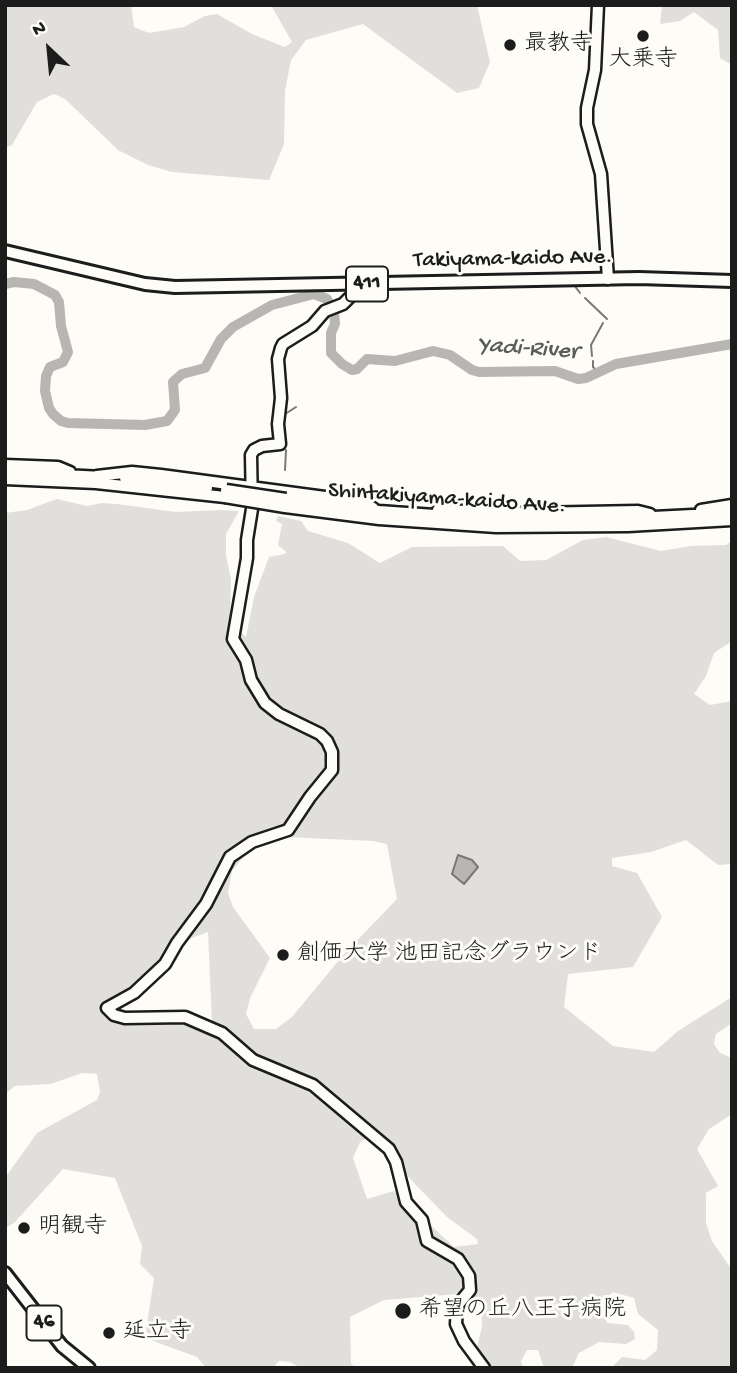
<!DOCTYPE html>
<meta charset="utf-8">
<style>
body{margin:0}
#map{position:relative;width:737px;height:1373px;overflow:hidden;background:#fdfcf7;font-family:"Gochi Hand",sans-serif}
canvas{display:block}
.frame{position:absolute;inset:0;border:7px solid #1c1c1c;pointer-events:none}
.north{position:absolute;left:14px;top:14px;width:70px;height:70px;-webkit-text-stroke:5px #fdfcf7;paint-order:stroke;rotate:334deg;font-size:19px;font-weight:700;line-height:28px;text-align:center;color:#1c1c1c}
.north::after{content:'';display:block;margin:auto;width:24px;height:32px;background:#1c1c1c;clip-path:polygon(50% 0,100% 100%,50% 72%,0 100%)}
</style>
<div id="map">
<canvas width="737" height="1373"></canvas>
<div class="frame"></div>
<div class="north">N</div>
</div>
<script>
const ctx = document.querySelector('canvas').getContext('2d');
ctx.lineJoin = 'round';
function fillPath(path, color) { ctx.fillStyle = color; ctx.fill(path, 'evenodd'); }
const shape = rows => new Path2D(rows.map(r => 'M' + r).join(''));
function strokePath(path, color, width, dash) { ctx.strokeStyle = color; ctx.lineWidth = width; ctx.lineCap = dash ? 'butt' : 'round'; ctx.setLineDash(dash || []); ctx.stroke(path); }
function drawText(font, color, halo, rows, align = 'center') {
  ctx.font = font + ' "Gochi Hand","Klee One",sans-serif'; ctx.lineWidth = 6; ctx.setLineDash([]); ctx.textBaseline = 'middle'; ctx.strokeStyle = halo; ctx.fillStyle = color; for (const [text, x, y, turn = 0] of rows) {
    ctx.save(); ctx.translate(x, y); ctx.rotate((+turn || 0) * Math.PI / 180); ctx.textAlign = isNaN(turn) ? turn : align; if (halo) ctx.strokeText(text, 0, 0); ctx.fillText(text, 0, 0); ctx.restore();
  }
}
fillPath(shape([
 [5,5,131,5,134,27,149,33,184,27,205,16,217,14,252,34,285,47,292,42,271,5,477,5,490,62,479,88,457,93,363,24,306,40,291,60,285,91,284,144,269,180,172,172,148,165,118,150,65,99,54,94,37,102,12,145,5,148],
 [662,5,732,5,732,65,720,58,718,30,694,12,680,21,660,24],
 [57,499,87,506,102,503,117,504,176,512,220,510,239,511,226,534,226,556,231,579,230,623,246,637,254,597,269,557,285,554,286,552,278,545,282,524,276,521,278,516,301,521,308,531,348,543,380,563,412,547,503,546,520,561,546,560,583,540,606,537,661,551,691,546,726,545,732,541,732,644,729,643,714,653,706,676,694,694,710,705,732,701,732,864,718,865,686,840,651,852,612,858,612,866,637,873,662,917,633,967,568,974,564,1007,613,1046,654,1052,678,1031,732,997,732,1023,716,1034,714,1044,720,1053,732,1058,732,1114,709,1129,697,1149,718,1186,706,1193,706,1223,712,1241,732,1270,732,1368,611,1368,622,1357,645,1360,657,1350,658,1330,638,1314,634,1298,613,1292,603,1300,607,1323,628,1325,634,1332,635,1339,626,1344,599,1342,579,1353,572,1368,544,1368,538,1350,527,1350,521,1361,523,1368,475,1368,475,1355,482,1327,481,1301,458,1294,384,1300,350,1317,351,1364,357,1368,301,1368,290,1362,279,1361,273,1368,206,1368,197,1357,145,1338,154,1278,140,1264,142,1246,115,1178,63,1169,14,1223,5,1228,5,1178,37,1133,97,1100,100,1092,97,1074,82,1073,51,1084,15,1086,5,1094,5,513,27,510],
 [284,837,373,841,387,844,397,899,344,954,292,1017,276,1029,254,1029,246,1014,250,998,270,958,233,907,228,893,232,871,249,850,270,840],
 [208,932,212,1022,182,1012,128,1014,111,1009,183,941],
 [367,1138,382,1138,394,1160,414,1183,447,1217,477,1239,478,1244,454,1247,394,1191,367,1199,353,1158,360,1142]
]), '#e0dfdb');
const water = shape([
 [458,855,472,860,478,867,464,884,452,874,458,855]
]);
fillPath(water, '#b7b6b2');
strokePath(water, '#797876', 2);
strokePath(shape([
 [574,285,580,293],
 [585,298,607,319],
 [592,356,591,345,603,323],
 [593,361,593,367,598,372],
 [282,416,296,407],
 [285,470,286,450]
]), '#797876', 2);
strokePath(shape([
 [5,284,14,282,34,284,55,295,59,302,61,326,68,352,63,362,50,367,46,376,45,391,49,408,53,414,61,421,68,423,145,425,167,421,175,410,173,382,182,374,205,368,221,339,233,327,272,305,314,294,327,299,334,312,335,324,331,333,331,353,342,364,352,370,357,369,367,359,395,361,433,351,450,355,472,370,479,372,555,371,578,379,586,378,616,364,732,344]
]), '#b7b6b2', 10);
const secondary = shape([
 [598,5,595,70,587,108,587,124,601,174,608,279],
 [5,465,58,467,70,472],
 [5,472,103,477],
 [97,476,132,472,161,475,362,502,373,508],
 [125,478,207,488],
 [5,479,96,483,225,497],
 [286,499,379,511,504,520,594,520,732,513],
 [285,507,379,519,496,527,628,526,732,520],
 [438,510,531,513,638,511,650,514],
 [701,510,732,505],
 [107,1008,134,993,165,964,177,943,206,904,230,857,252,842,288,830,310,797,332,770,332,752,327,741,320,734,279,714,265,703,251,680,246,660,233,639,247,558,247,540,252,509,251,455,254,450,262,446,280,444,278,424,281,398,278,359,281,348,283,344,312,326,325,311,343,304,363,284],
 [107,1008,114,1015,125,1018,185,1017,222,1033,253,1060,313,1085,389,1149,396,1162,406,1202,422,1220,427,1241,458,1259,469,1276,470,1290,457,1306,456,1324,464,1341,484,1368]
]);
const primary = shape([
 [5,1273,62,1346,89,1368]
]);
const trunk = shape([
 [5,251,145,284,175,287,639,278,732,281]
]);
strokePath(secondary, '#1c1c1c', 15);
strokePath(primary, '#1c1c1c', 16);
strokePath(trunk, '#1c1c1c', 16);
strokePath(secondary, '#fdfcf7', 10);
strokePath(primary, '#fdfcf7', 10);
strokePath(trunk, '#fdfcf7', 10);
const secondaryBridge = shape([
 [226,490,286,499],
 [225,497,285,507]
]);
strokePath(secondaryBridge, '#1c1c1c', 15, []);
strokePath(secondaryBridge, '#fdfcf7', 10);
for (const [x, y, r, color] of [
 [643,36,7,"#1c1c1c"],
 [510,45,7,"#1c1c1c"],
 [283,955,7,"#1c1c1c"],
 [24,1228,7,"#1c1c1c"],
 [403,1311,9,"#1c1c1c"],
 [109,1333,7,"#1c1c1c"]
]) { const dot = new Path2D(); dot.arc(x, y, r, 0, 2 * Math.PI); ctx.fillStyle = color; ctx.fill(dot); strokePath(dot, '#fdfcf7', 2.5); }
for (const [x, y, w] of [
 [367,284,42],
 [44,1323,35]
]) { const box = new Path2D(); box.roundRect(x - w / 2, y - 17.5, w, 35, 5); ctx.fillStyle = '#fdfcf7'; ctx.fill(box); strokePath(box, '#1c1c1c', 2); }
drawText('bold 21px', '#1c1c1c', null, [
 ["411",367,284],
 ["46",44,1323]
]);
drawText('23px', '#1c1c1c', '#fdfcf7', [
 ["最教寺",524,45],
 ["大乗寺",643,61,"center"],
 ["創価大学 池田記念グラウンド",297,955],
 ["明観寺",38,1228],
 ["希望の丘八王子病院",419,1311],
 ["延立寺",123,1333]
], 'left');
drawText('23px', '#1c1c1c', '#fdfcf7', [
 ["Takiyama-kaido Ave.",513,260,-1],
 ["Shintakiyama-kaido Ave.",447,500,4]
]);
drawText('italic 24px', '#5a5a58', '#fdfcf7', [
 ["Yadi-River",528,350,4]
]);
</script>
